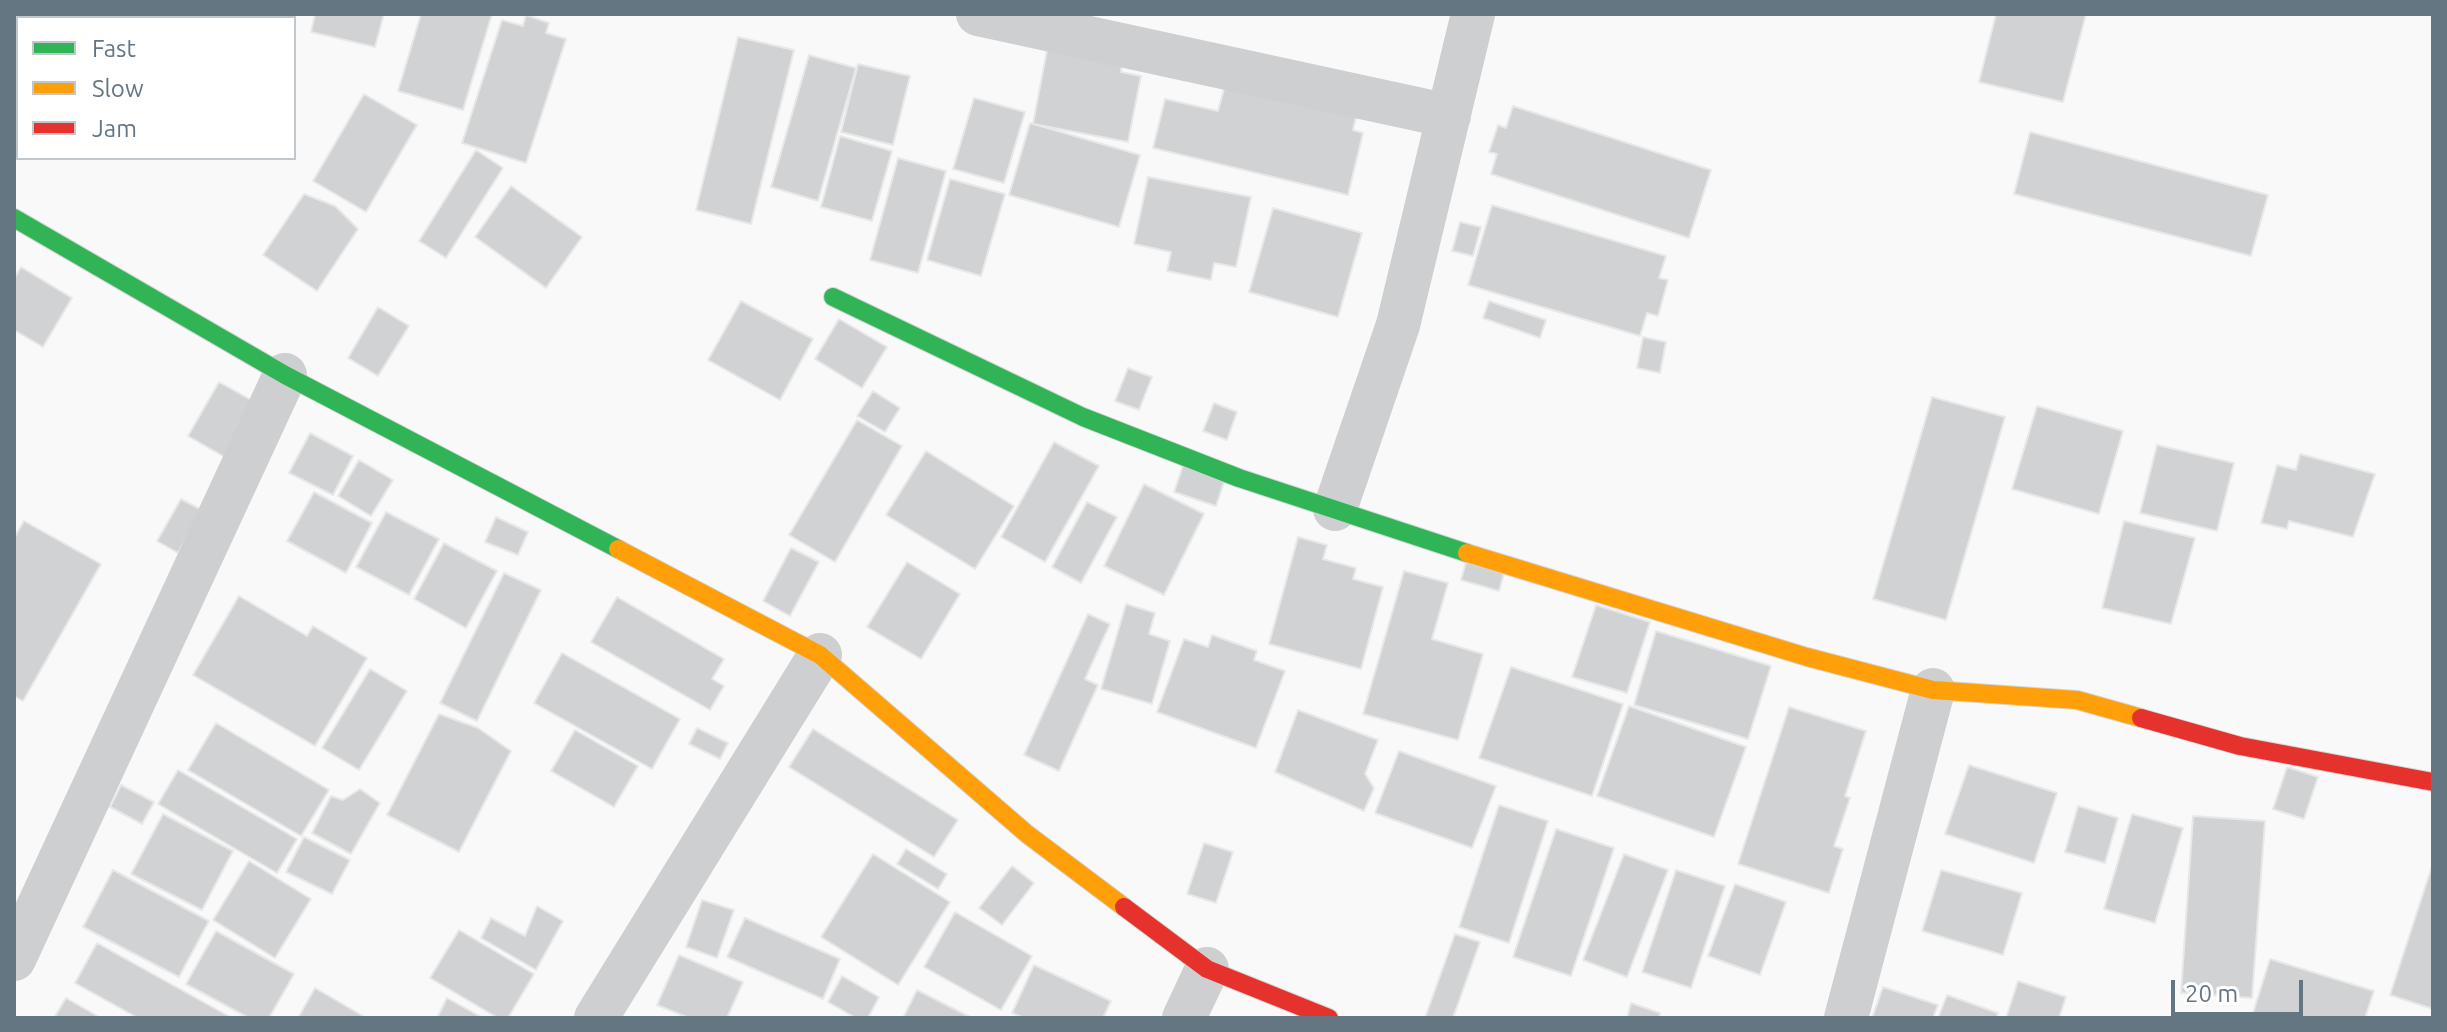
<!DOCTYPE html>
<style>
body{margin:0}
#map{position:relative;width:2447px;height:1032px;overflow:hidden;background:#f9f9f9;font-family:Ubuntu,sans-serif}
canvas{display:block}
.frame{position:absolute;inset:0;border:16px solid #657683;pointer-events:none}
.legend{position:absolute;left:16px;top:16px;width:280px;height:144px;box-sizing:border-box;background:#fff;border:2px solid #c1c8cd;margin:0;padding:10px 14px;list-style:none;font-size:24px;color:#657683}
.legend li{display:flex;align-items:center;gap:16px;height:40px}
.legend b{width:40px;border:2px solid #c1c8cd}
.scale{position:absolute;left:2171px;top:980px;width:132px;height:36px;box-sizing:border-box;border:4px solid #657683;border-top:0;padding-left:10px;font-size:24px;line-height:28px;white-space:nowrap;color:#657683;-webkit-text-stroke:6px #fff;paint-order:stroke}
</style>
<div id="map">
<canvas width="2447" height="1032"></canvas>
<div class="frame"></div>
<ul class="legend">
<li><b style="height:10px;background:#30b455"></b>Fast</li>
<li><b style="height:10px;background:#ff9f0a"></b>Slow</li>
<li><b style="height:10px;background:#e5322d"></b>Jam</li>
</ul>
<div class="scale">20 m</div>
</div>
<script>
const ctx = document.querySelector('canvas').getContext('2d');
ctx.lineJoin = 'round';
function fillPath(path, color) { ctx.fillStyle = color; ctx.fill(path, 'evenodd'); }
const shape = rows => new Path2D(rows.map(r => 'M' + r).join(''));
function strokePath(path, color, width, dash) { ctx.strokeStyle = color; ctx.lineWidth = width; ctx.lineCap = dash ? 'butt' : 'round'; ctx.setLineDash(dash || []); ctx.stroke(path); }
const building = shape([
 [315,14,384,14,375,47,311,32,315,14],
 [421,14,492,14,463,110,398,91,421,14],
 [1996,14,2086,14,2063,102,1979,82,1996,14],
 [526,15,549,23,546,33,566,39,526,163,462,143,502,20,523,26,526,15],
 [738,37,794,50,751,224,696,210,738,37],
 [1047,50,1122,65,1121,72,1141,76,1128,142,1033,124,1047,50],
 [809,55,856,68,818,201,771,187,809,55],
 [858,64,910,76,893,145,841,132,858,64],
 [1227,78,1358,109,1353,130,1363,133,1348,195,1153,148,1165,99,1218,111,1227,78],
 [364,94,417,125,366,212,313,181,364,94],
 [974,98,1025,112,1004,183,953,169,974,98],
 [1513,106,1711,170,1689,238,1491,174,1497,154,1489,152,1498,125,1506,128,1513,106],
 [1030,123,1140,155,1119,227,1009,195,1030,123],
 [2030,132,2268,195,2251,256,2014,194,2030,132],
 [840,136,892,151,872,221,821,207,840,136],
 [476,150,503,168,446,258,419,241,476,150],
 [898,158,946,171,918,273,870,260,898,158],
 [1148,177,1251,197,1236,267,1214,263,1211,280,1167,271,1171,252,1134,244,1148,177],
 [950,179,1005,194,981,276,927,260,950,179],
 [511,186,582,237,546,288,475,237,511,186],
 [304,194,335,206,358,229,317,291,263,255,304,194],
 [1492,205,1666,256,1659,278,1668,280,1658,316,1647,313,1640,336,1468,285,1492,205],
 [1273,208,1362,233,1338,317,1249,292,1273,208],
 [1460,222,1481,227,1473,256,1452,251,1460,222],
 [21,267,72,298,43,347,14,330,14,279,21,267],
 [741,301,813,339,780,400,708,360,741,301],
 [1489,301,1546,320,1540,338,1483,318,1489,301],
 [378,307,409,326,378,376,348,358,378,307],
 [839,319,887,347,862,388,815,359,839,319],
 [1643,337,1666,342,1660,373,1637,368,1643,337],
 [1128,368,1152,377,1139,410,1115,401,1128,368],
 [219,382,260,405,228,459,188,436,219,382],
 [873,391,900,408,885,432,857,416,873,391],
 [1932,397,2005,417,1946,620,1873,599,1932,397],
 [1214,403,1237,412,1227,440,1203,431,1214,403],
 [2037,406,2123,431,2099,514,2012,489,2037,406],
 [857,420,902,446,835,562,789,535,857,420],
 [310,433,353,456,333,495,289,473,310,433],
 [1054,442,1099,466,1045,562,1001,537,1054,442],
 [2157,445,2234,463,2217,531,2140,513,2157,445],
 [926,451,1014,506,975,569,886,515,926,451],
 [2300,454,2375,474,2353,537,2289,521,2287,529,2261,523,2277,465,2296,470,2300,454],
 [359,460,393,480,371,516,338,496,359,460],
 [1184,463,1226,476,1216,506,1174,492,1184,463],
 [1144,484,1204,514,1164,595,1104,566,1144,484],
 [314,492,372,523,346,573,287,541,314,492],
 [181,499,202,510,178,553,157,541,181,499],
 [1087,502,1117,517,1081,583,1052,567,1087,502],
 [386,512,439,539,409,595,356,567,386,512],
 [496,517,528,532,518,555,485,542,496,517],
 [24,521,101,564,23,701,14,696,14,538,24,521],
 [2124,521,2195,538,2171,624,2102,608,2124,521],
 [1298,537,1327,545,1323,559,1356,568,1353,579,1383,587,1361,669,1269,644,1298,537],
 [444,543,497,571,466,628,414,599,444,543],
 [791,548,819,562,790,616,763,601,791,548],
 [1467,558,1505,569,1499,591,1461,580,1467,558],
 [907,562,960,594,921,659,867,627,907,562],
 [1404,571,1448,583,1432,639,1483,654,1458,740,1363,714,1404,571],
 [504,573,541,590,477,721,440,703,504,573],
 [239,596,307,636,313,626,367,658,315,746,193,675,239,596],
 [617,597,724,659,712,679,724,686,710,710,591,642,617,597],
 [1126,604,1155,613,1149,634,1170,641,1152,704,1101,689,1126,604],
 [1596,605,1650,622,1627,693,1572,677,1596,605],
 [1088,614,1110,624,1085,679,1098,685,1059,771,1024,755,1088,614],
 [1656,631,1771,666,1748,739,1634,705,1656,631],
 [1212,635,1257,651,1254,660,1285,671,1256,748,1157,712,1184,639,1208,647,1212,635],
 [562,653,680,719,652,769,534,703,562,653],
 [1511,667,1623,704,1592,796,1479,758,1511,667],
 [370,669,407,691,359,770,322,748,370,669],
 [1629,706,1746,747,1714,837,1597,796,1629,706],
 [1789,707,1866,731,1845,796,1850,798,1834,846,1843,849,1829,893,1738,864,1789,707],
 [1298,710,1378,740,1365,774,1374,788,1364,811,1275,772,1298,710],
 [439,714,478,728,511,751,459,852,387,815,439,714],
 [216,723,329,790,301,836,188,770,216,723],
 [697,728,728,743,720,759,689,744,697,728],
 [813,729,958,820,934,857,789,767,813,729],
 [575,730,638,766,614,807,551,771,575,730],
 [1399,751,1496,786,1472,848,1375,813,1399,751],
 [1969,765,2057,793,2034,863,1945,834,1969,765],
 [2287,767,2318,777,2304,819,2273,809,2287,767],
 [178,770,297,839,277,873,158,804,178,770],
 [121,785,154,802,142,824,110,807,121,785],
 [360,789,380,803,351,854,312,833,331,796,343,800,360,789],
 [1499,805,1548,821,1509,943,1459,927,1499,805],
 [2078,806,2118,818,2105,863,2065,852,2078,806],
 [163,814,233,851,202,910,131,874,163,814],
 [2132,814,2183,828,2155,923,2104,909,2132,814],
 [2193,816,2265,821,2252,998,2181,993,2193,816],
 [1556,829,1614,848,1571,976,1513,957,1556,829],
 [304,837,350,860,332,894,286,872,304,837],
 [1204,843,1233,852,1216,903,1187,894,1204,843],
 [906,849,947,874,938,889,897,864,906,849],
 [873,854,950,902,898,985,821,937,873,854],
 [1624,854,1668,870,1627,977,1583,960,1624,854],
 [249,861,311,899,275,958,213,920,249,861],
 [2433,863,2433,1009,2390,995,2433,863],
 [1012,866,1034,883,1002,925,979,908,1012,866],
 [113,870,209,921,179,977,83,927,113,870],
 [1676,870,1725,886,1691,988,1642,972,1676,870],
 [1941,870,2022,893,2003,955,1922,931,1941,870],
 [1735,884,1786,902,1760,975,1708,956,1735,884],
 [702,900,734,910,717,958,686,947,702,900],
 [537,906,563,921,536,970,481,938,491,918,525,936,537,906],
 [955,912,1032,956,1001,1010,924,967,955,912],
 [745,918,840,959,823,999,727,957,745,918],
 [459,930,534,974,508,1018,498,1018,430,978,459,930],
 [216,931,294,974,269,1018,249,1018,186,984,216,931],
 [1455,934,1480,942,1453,1018,1425,1018,1455,934],
 [97,943,232,1018,138,1018,75,983,97,943],
 [679,955,743,982,727,1018,689,1018,657,1005,679,955],
 [2270,959,2374,991,2365,1018,2252,1016,2270,959],
 [1034,965,1111,1001,1103,1018,1024,1018,1012,1013,1034,965],
 [842,976,879,997,868,1018,856,1018,828,1002,842,976],
 [2018,981,2066,997,2059,1018,2006,1018,2018,981],
 [1883,987,1938,1005,1933,1018,1872,1018,1883,987],
 [315,988,363,1016,361,1018,298,1018,315,988],
 [917,990,972,1018,903,1018,917,990],
 [1947,995,1998,1013,1996,1018,1938,1018,1947,995],
 [66,998,101,1018,54,1018,66,998],
 [447,998,483,1018,437,1018,447,998],
 [1631,1003,1660,1013,1659,1018,1627,1018,1631,1003]
]);
fillPath(building, '#d0d2d3');
strokePath(building, '#e8e8e8', 2);
const fast = shape([
 [14,218,285,375,618,549],
 [833,297,1083,417,1239,478,1467,553]
]);
const slow = shape([
 [618,549,820,655,1027,834,1124,907],
 [1467,553,1807,657,1933,690,2077,700,2141,718]
]);
const jam = shape([
 [2141,718,2240,746,2433,782],
 [1124,907,1207,969,1329,1018]
]);
strokePath(fast, '#d5d6d7', 20);
strokePath(slow, '#d5d6d7', 20);
strokePath(jam, '#d5d6d7', 20);
strokePath(shape([
 [978,14,1449,116],
 [1335,509,1398,325,1473,14],
 [14,959,285,375],
 [596,1018,820,655],
 [1184,1018,1207,969],
 [1846,1018,1933,690]
]), '#cecfd0', 44);
strokePath(fast, '#30b455', 18);
strokePath(slow, '#ff9f0a', 18);
strokePath(jam, '#e5322d', 18);
</script>
